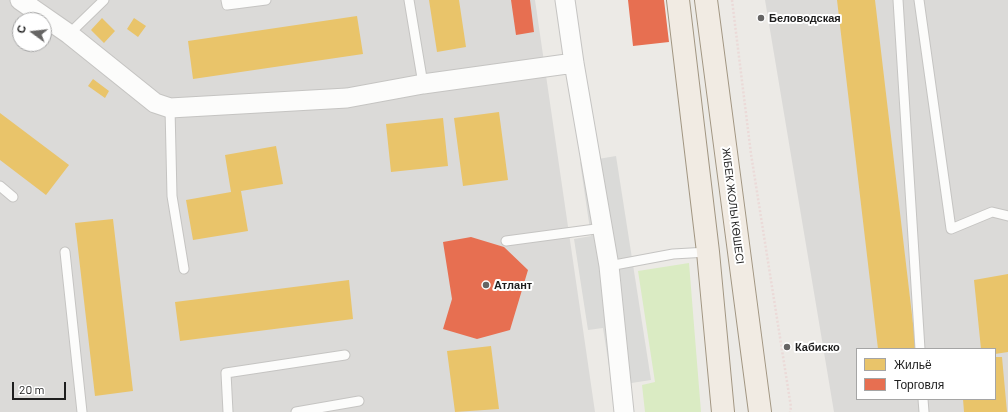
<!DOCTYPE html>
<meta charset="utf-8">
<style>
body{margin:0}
#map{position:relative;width:1008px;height:412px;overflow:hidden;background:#eceae6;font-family:Barlow,sans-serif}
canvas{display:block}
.legend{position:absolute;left:856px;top:348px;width:140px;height:52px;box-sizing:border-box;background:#fff;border:1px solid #a5a5a5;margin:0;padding:5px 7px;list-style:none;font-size:12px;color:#1e1e1e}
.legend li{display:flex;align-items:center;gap:8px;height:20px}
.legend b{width:20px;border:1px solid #a5a5a5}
.north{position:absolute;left:12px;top:12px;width:40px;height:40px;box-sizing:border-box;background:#fff;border:1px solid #a5a5a5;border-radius:50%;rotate:285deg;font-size:11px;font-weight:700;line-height:16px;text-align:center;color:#1e1e1e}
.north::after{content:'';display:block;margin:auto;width:14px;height:18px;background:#666564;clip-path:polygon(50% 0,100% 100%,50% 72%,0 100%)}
.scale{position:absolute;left:12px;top:382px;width:54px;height:18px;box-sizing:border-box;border:2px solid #1e1e1e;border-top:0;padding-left:5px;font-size:12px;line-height:14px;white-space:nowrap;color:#1e1e1e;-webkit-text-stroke:3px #fff;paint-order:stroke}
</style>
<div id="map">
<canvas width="1008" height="412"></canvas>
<ul class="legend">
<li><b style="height:11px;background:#e9c46a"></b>Жильё</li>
<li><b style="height:11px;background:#e76f51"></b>Торговля</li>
</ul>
<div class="north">С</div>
<div class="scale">20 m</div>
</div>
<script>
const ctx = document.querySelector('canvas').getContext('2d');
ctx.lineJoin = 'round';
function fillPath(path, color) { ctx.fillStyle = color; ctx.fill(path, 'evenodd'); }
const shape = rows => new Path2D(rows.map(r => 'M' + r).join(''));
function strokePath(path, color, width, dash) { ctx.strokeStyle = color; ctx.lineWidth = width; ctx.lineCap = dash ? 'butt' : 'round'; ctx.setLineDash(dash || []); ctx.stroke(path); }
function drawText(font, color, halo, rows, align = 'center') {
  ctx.font = font + ' Barlow,sans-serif'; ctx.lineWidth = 4; ctx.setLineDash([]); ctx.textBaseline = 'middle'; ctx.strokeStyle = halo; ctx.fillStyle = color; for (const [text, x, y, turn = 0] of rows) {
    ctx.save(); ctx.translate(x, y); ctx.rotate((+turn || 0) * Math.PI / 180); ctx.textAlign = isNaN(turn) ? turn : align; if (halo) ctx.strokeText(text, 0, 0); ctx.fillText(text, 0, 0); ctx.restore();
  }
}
fillPath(shape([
 [0,0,535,0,595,412,0,412],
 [20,20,44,20,44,44,20,44],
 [765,0,1008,0,1008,412,834,412],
 [857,349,995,349,995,399,857,399]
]), '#dbdad8');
fillPath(shape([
 [616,156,651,380,612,386,603,328,588,330,574,239,591,236,580,162]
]), '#dadad8');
fillPath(shape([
 [689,263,701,412,645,412,642,385,655,382,638,271]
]), '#daebc3');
fillPath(shape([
 [429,0,459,0,466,47,437,52],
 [837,0,875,0,916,349,878,349],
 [357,16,363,54,193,79,188,41],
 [102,18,115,31,104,43,91,30],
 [134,18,146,26,138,37,127,29],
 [93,79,109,91,105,98,88,86],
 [499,112,508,180,463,186,454,118],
 [0,113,69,165,46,195,0,160],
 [443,118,448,166,391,172,386,124],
 [276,146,283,184,241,191,248,231,193,240,186,200,231,192,225,155],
 [113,219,133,391,95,396,75,223],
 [1008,274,1008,352,995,354,995,349,981,349,974,280],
 [349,280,353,319,180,341,175,302],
 [491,346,499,409,455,412,447,351],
 [995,357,1002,357,1007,412,964,412,963,399,995,399]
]), '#e9c46a');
fillPath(shape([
 [511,0,530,0,534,32,516,35],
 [628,0,664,0,669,42,633,46],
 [471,237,504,247,528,270,510,330,477,339,443,329,452,299,443,242]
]), '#e76f51');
const lane = shape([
 [226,0,227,5,266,0],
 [409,0,423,84],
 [898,0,920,349],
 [919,0,951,229,992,212,1008,216],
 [69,34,104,0],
 [170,108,172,196,184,269],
 [0,186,13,197],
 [506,241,603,228],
 [65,252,82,412],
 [609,266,673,254,708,252],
 [923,399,924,412],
 [228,412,226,373,345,355],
 [296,412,359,401]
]);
const street = shape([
 [20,0,69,34,155,103,170,108,347,98,423,84,574,63],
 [565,0,574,63,609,266,624,412]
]);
const primary = shape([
 [678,0,708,252,723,412],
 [706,0,760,412]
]);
strokePath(lane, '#c5c4c2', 11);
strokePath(street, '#c5c4c2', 21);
strokePath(primary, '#a29682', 24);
strokePath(shape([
 [732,0,751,154,791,407,790,412]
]), '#ebdad8', 2.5, [2, 2]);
strokePath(lane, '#fcfcfb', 9);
strokePath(street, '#fcfcfb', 19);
strokePath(primary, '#f1ebe3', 22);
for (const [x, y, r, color] of [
 [761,18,4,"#666564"],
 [486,285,4,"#666564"],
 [787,347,4,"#666564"]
]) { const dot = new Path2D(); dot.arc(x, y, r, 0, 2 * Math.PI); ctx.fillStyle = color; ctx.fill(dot); strokePath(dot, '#fff', 1.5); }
drawText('bold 11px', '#1e1e1e', '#fff', [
 ["Беловодская",769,18],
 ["Атлант",494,285],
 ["Кабиско",795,347]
], 'left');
drawText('11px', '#1e1e1e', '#fff', [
 ["ЖІБЕК ЖОЛЫ КӨШЕСІ",733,206,83]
]);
</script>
